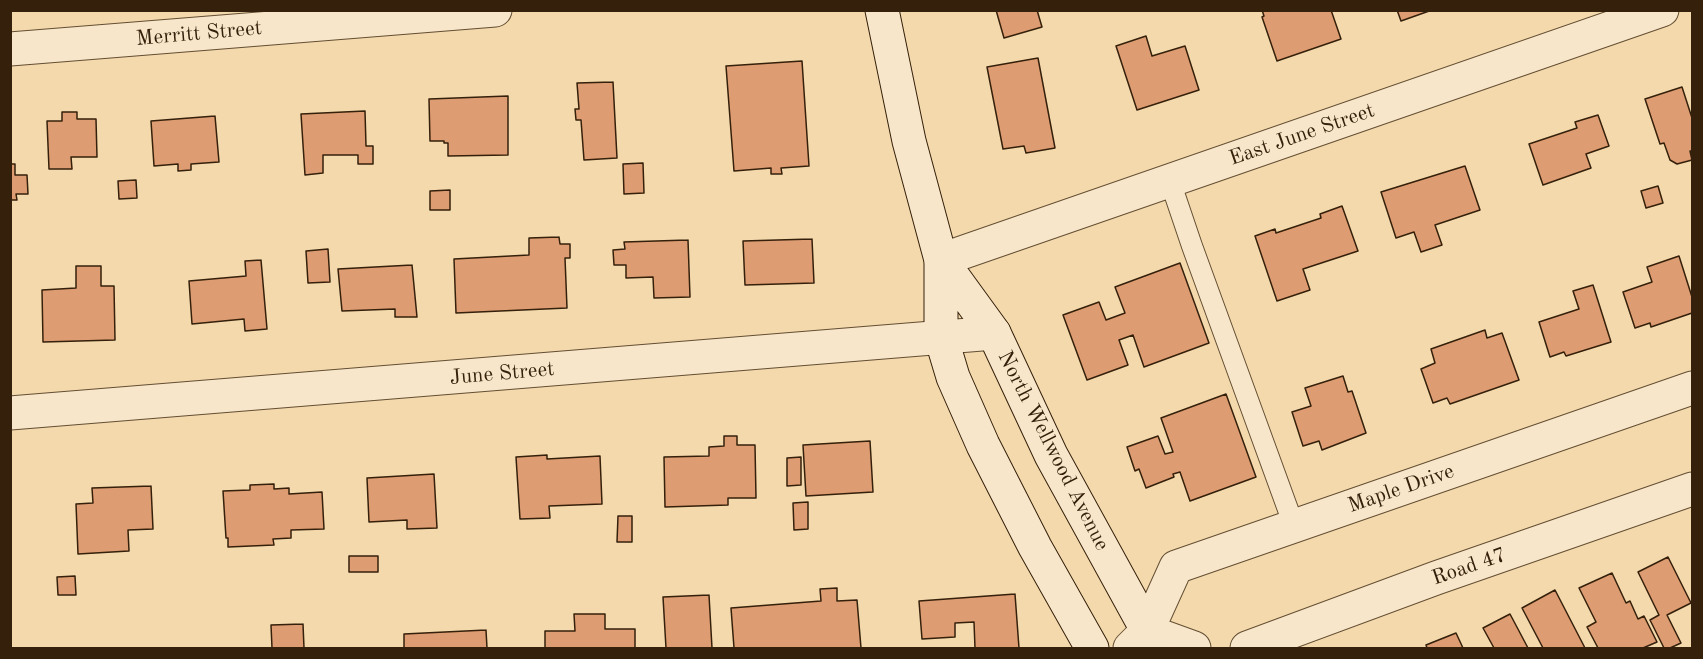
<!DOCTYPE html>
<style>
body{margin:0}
#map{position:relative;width:1703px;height:659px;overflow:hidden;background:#f3d9ac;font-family:"Old Standard TT",serif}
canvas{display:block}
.frame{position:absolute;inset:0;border:12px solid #35200b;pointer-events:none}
</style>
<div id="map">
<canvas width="1703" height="659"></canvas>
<div class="frame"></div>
</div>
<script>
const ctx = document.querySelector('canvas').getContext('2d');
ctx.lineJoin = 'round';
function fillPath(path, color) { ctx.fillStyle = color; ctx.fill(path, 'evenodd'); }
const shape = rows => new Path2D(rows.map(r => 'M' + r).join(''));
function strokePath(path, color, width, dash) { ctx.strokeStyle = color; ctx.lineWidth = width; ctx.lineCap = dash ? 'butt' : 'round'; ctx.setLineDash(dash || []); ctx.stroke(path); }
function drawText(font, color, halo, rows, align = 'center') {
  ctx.font = font + ' "Old Standard TT",serif'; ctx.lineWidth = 4.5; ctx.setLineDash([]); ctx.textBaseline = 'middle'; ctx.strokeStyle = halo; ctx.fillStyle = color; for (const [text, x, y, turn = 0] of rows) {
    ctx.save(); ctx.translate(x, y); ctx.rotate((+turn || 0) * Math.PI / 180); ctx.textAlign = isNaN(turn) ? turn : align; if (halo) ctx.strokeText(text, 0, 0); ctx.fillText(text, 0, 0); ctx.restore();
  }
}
const building = shape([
 [996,10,1037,10,1042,27,1004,38,996,10],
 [1262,10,1331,10,1341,39,1277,61,1262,17,1264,16,1262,10],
 [1397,10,1432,10,1401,21,1397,10],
 [1146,36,1152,56,1185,46,1199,90,1137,110,1116,46,1146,36],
 [1038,58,1055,148,1026,153,1024,146,1003,149,987,67,1038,58],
 [802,61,809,166,781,168,782,174,771,174,771,168,734,171,726,66,802,61],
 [613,82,617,158,584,160,581,120,576,120,575,109,579,109,577,83,613,82],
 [1682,87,1692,118,1692,151,1690,151,1692,160,1677,164,1670,160,1664,143,1660,144,1645,99,1682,87],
 [508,96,508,155,448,156,448,143,444,143,444,141,430,141,429,99,508,96],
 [365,111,366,146,373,146,373,164,358,164,358,155,323,155,323,173,305,175,301,114,365,111],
 [62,112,77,112,77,119,96,119,97,157,71,157,72,169,49,169,47,121,62,121,62,112],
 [1598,115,1609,146,1586,154,1591,168,1543,185,1529,144,1577,128,1575,122,1598,115],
 [215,116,219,162,191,164,191,170,178,171,178,164,154,166,151,121,215,116],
 [643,163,644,193,624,194,623,164,643,163],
 [10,164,15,164,15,175,27,175,28,194,16,194,17,200,10,200,10,164],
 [1465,166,1480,210,1435,225,1442,245,1421,252,1414,232,1396,238,1381,192,1465,166],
 [136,180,137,198,119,199,118,181,136,180],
 [1658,186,1663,203,1646,208,1641,191,1658,186],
 [450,190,450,210,430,210,430,191,450,190],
 [1342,206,1358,251,1303,269,1310,290,1277,301,1255,236,1275,229,1276,233,1321,218,1320,214,1342,206],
 [559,237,560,244,570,244,570,258,565,258,567,308,456,313,454,259,529,255,529,238,559,237],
 [812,239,814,283,745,285,743,241,812,239],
 [688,240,690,297,654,298,653,277,626,278,626,265,614,265,613,250,625,249,624,242,688,240],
 [328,249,330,282,308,283,306,251,328,249],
 [1679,256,1692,297,1692,313,1651,327,1650,323,1635,328,1623,292,1652,282,1647,267,1679,256],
 [261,260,267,329,245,331,244,319,192,324,189,281,246,276,245,261,261,260],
 [1180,263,1209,343,1144,367,1133,335,1119,340,1128,365,1087,380,1063,315,1099,302,1106,320,1125,313,1115,287,1180,263],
 [412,265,417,317,395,317,395,309,342,311,338,269,412,265],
 [76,266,101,266,101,286,114,286,115,340,43,342,42,290,76,288,76,266],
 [1593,285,1611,342,1566,356,1564,352,1550,357,1539,322,1579,309,1573,291,1593,285],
 [1485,330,1487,338,1502,333,1519,380,1450,404,1447,398,1433,403,1421,369,1435,363,1431,349,1485,330],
 [1343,376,1348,392,1352,391,1366,433,1322,450,1319,441,1303,446,1292,412,1311,406,1305,388,1343,376],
 [1226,394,1256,477,1190,501,1180,472,1173,474,1174,477,1146,488,1139,469,1135,471,1127,447,1158,436,1165,454,1173,452,1161,418,1226,394],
 [724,436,737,436,737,445,755,445,756,498,728,498,728,505,665,507,664,457,709,456,709,447,724,446,724,436],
 [870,441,873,492,806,496,803,445,870,441],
 [547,455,547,459,600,456,602,504,549,506,550,518,520,519,516,457,547,455],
 [801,457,801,485,787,486,787,458,801,457],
 [434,474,437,528,407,529,407,520,369,522,367,478,434,474],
 [274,484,274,489,289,488,289,494,322,492,324,529,291,530,291,538,273,539,274,545,228,547,228,538,226,538,223,491,250,490,250,485,274,484],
 [151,486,153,529,128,530,129,551,78,554,76,504,93,503,92,488,151,486],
 [808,502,808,529,794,530,793,503,808,502],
 [618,516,632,516,632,542,617,542,618,516],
 [349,556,378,556,378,572,349,572,349,556],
 [1668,557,1691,603,1667,615,1681,643,1670,648,1664,648,1650,620,1659,615,1638,572,1668,557],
 [1612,573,1626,603,1630,601,1638,619,1644,616,1657,642,1643,648,1598,648,1587,627,1596,622,1579,588,1612,573],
 [75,576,76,595,58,595,57,577,75,576],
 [837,588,837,601,857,600,861,648,734,648,731,608,821,601,820,589,837,588],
 [1555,590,1585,648,1543,648,1522,608,1555,590],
 [1015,594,1019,648,975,648,974,622,955,623,955,637,922,639,919,601,1015,594],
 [709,595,712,648,666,648,663,597,709,595],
 [574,614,605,614,605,629,635,629,635,648,545,648,545,631,575,631,574,614],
 [1510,614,1528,648,1494,648,1483,628,1510,614],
 [303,624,304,648,272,648,271,625,303,624],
 [486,630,487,648,404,648,404,634,486,630],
 [1456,633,1463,648,1427,648,1426,645,1456,633]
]);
fillPath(building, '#dd9c71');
strokePath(building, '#35200b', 1.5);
const lane = shape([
 [1170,181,1192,246,1294,526]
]);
const street = shape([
 [10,49,495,10],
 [941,260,1662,10],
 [10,413,994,333],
 [1147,631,1194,648],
 [1130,648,1147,631,1176,567,1692,388],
 [1247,648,1436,578,1692,489]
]);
const secondary = shape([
 [882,10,909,141,941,260,941,337,953,377,983,445,1035,547,1092,648],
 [941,260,994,333,1051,455,1157,648]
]);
strokePath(lane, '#644e33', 22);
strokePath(street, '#644e33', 35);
strokePath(secondary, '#35200b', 35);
strokePath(lane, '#f7e6c9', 20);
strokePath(street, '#f7e6c9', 33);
strokePath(secondary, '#f7e6c9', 33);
drawText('21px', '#35200b', '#f7e6c9', [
 ["Merritt Street",199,34,-5],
 ["East June Street",1302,135,-19],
 ["June Street",502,374,-5],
 ["North Wellwood Avenue",1053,451,63],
 ["Maple Drive",1401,489,-19],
 ["Road 47",1469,567,-19]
]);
</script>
